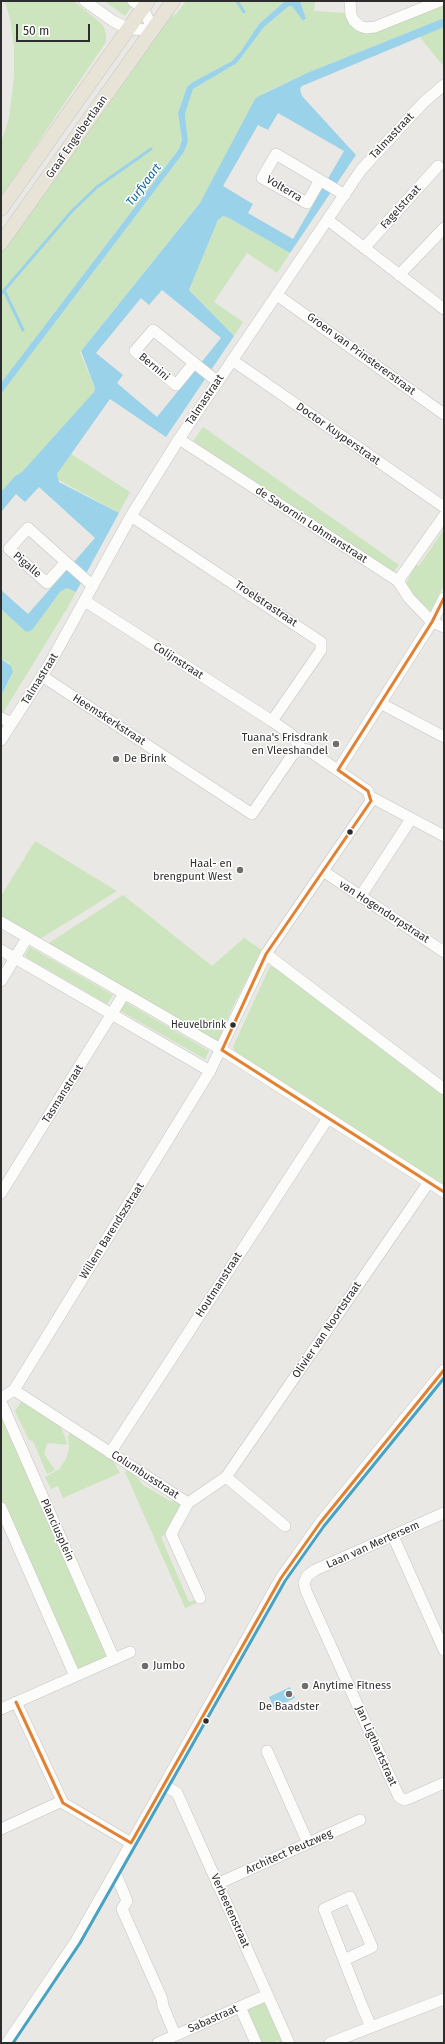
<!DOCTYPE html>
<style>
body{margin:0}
#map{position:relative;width:445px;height:2044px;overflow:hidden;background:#eae8e4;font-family:"Fira Sans",sans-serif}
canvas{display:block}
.frame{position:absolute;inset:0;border:2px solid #2d2d2d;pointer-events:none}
.scale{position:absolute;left:16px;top:24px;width:74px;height:18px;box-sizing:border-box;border:2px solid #2d2d2d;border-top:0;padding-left:5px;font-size:12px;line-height:14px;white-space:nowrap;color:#2d2d2d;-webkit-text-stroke:3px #fff;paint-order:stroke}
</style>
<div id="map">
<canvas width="445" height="2044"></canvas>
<div class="frame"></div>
<div class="scale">50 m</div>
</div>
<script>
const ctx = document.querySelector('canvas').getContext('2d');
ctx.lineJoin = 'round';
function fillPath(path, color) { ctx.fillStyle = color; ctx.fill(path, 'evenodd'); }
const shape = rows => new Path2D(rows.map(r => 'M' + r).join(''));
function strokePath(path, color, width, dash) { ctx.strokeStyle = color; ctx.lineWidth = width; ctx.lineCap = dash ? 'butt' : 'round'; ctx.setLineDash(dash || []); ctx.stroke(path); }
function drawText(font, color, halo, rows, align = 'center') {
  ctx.font = font + ' "Fira Sans",sans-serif'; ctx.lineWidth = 3; ctx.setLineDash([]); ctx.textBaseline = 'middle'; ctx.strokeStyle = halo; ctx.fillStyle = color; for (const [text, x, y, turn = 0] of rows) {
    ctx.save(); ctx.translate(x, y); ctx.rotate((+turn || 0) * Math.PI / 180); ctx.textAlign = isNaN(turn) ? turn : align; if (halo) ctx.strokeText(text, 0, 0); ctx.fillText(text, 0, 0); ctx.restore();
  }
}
fillPath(shape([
 [5,1,74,1,103,25,106,34,106,42,1,197,1,143,9,118,14,77,14,46,10,19],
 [104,1,126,1,132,6,125,16],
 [186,1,285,1,259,24,241,51,232,61,193,82,186,89,178,113,182,140,179,149,1,383,1,252,168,18,176,14],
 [300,1,315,1,314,11,345,13,361,32,444,4,444,18,307,73,264,93,200,203,80,352,95,388,93,394,22,472,15,476,1,492,1,394,184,152,188,142,185,114,193,89,237,63,264,27,289,6,292,6,303,21,305,21,306,19],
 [444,27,444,67,419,36],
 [223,216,229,218,290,253,277,273,247,253,214,302,243,322,234,336,189,290,218,220],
 [203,427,399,565,393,573,193,441],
 [71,454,130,492,119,513,57,479,57,474],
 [444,529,444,585,431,611,413,596,406,584,415,564,419,566],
 [67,588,76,592,68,607,3,713,1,712,1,696,12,675,9,663,1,659,1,609,25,631,28,632,33,629,60,592],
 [35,841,117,891,40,939,1,916,1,896],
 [123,895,212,966,244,938,262,950,234,1004,217,1044,47,944],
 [30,947,113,995,107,1004,26,957,25,955],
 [271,966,275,966,444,1094,444,1186,234,1051,233,1047,269,968],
 [122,1000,209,1051,205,1059,117,1009],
 [23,1399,59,1423,65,1437,67,1445,50,1443,47,1444,44,1454,55,1470,47,1474,33,1441,29,1440,15,1411],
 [1,1410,107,1654,106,1657,79,1669,74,1664,1,1499],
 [71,1431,112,1459,120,1473,63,1498,58,1486,51,1489,45,1477,59,1469,66,1459,69,1449,68,1437],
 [130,1469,143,1485,172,1502,174,1498,181,1502,181,1507,169,1525,168,1533,161,1537,189,1602,198,1599,199,1602,185,1608,125,1472],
 [266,2002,284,2043,279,2043,278,2040,272,2043,260,2043,246,2010]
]), '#cce5be');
fillPath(shape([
 [285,1,300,1,306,19,303,21,292,6,289,6,264,27,237,63,193,89,185,114,188,142,184,152,1,394,1,383,179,149,182,140,178,113,187,87,193,82,232,61,241,51,259,24],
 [444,18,444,27,302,86,300,89,302,96,356,155,290,253,229,218,223,216,218,220,189,290,234,336,166,437,110,399,57,474,59,482,119,513,76,592,67,588,60,592,33,629,28,632,25,631,1,609,1,590,28,614,95,538,39,487,25,502,16,494,1,512,1,492,15,476,22,472,94,392,95,388,81,351,200,203,255,99,259,96,307,73],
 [278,113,344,151,293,239,248,213,253,204,223,186,258,125,268,130],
 [162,290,221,338,157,417,117,383,123,375,96,353,141,298,149,305],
 [1,659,11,666,13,672,1,696],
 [290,1687,295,1698,274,1708,269,1697]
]), '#9ad2ea');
strokePath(shape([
 [237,1,244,12],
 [4,290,23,330],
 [1,294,72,211,97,187,151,149]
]), '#9ad2ea', 3);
const minor = shape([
 [85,1,113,21,129,29,153,30,143,8,133,1],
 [350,1,351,15,354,21,360,26,366,28,375,27,440,1],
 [320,180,307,203,262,178,276,154,345,195],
 [328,220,444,309],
 [364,248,438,166],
 [399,275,444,228],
 [277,295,444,414],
 [232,360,444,507],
 [194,363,176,385,135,351,153,330,218,382],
 [179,439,398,581,409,598,432,622,444,627],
 [131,516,321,642,321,650,272,721],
 [66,562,47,583,9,549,28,528,66,562,93,586],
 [398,581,444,516],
 [42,676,252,814,293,754,301,749],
 [380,703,444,737],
 [1,718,12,723],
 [1,740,49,665,131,516,179,439,361,170,424,102,444,85],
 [338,770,432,622,444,598],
 [371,797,444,836],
 [323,871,444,952],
 [360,897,411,819],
 [1,922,222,1050,444,1192],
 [1,950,210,1071],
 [266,954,444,1089],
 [1,981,27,938],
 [1,1193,124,994],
 [14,1390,188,1503,171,1534,200,1598],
 [1,1398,14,1390,210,1071,266,954,371,801,368,791,308,750,301,749,292,735,272,721,85,601],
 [1,1402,114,1659],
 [110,1453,328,1118],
 [226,1477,429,1182],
 [188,1503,226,1477,285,1526],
 [1,1508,75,1676],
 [444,1513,315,1570,307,1576,304,1583,306,1591,399,1797,405,1800,410,1798,444,1783],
 [393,1536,444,1650],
 [16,1702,63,1803,131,1843],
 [1,1709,130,1652],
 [267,1751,308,1843],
 [164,1785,177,1793,289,2043],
 [1,1829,62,1801],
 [115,1872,127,1901,122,1909,162,1999,163,2006,175,2035],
 [217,1884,360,1820],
 [344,1960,372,1947,350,1897,324,1909,362,2006,371,2027],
 [240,2007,256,2043],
 [7,2043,76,1941,281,1578,320,1523,444,1370],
 [158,2043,267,1995],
 [330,2043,444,1999]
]);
const major = shape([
 [1,209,148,1],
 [1,243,173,1]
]);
strokePath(minor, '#c4c4c4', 12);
strokePath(major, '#c6c5c3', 15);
strokePath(minor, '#fcfcfb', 11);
strokePath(major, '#e7e3d6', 14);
strokePath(shape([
 [338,770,432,622,444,598],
 [222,1050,266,954,371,801,368,791,338,770],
 [222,1050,444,1192],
 [16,1702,63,1803,131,1843],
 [131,1843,281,1578,320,1523,444,1370]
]), '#e28132', 3);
strokePath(shape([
 [13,2043,80,1943,285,1581,324,1526,444,1378]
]), '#47a3c3', 3);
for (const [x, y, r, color] of [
 [336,744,4,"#6f6e6d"],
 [116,759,4,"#6f6e6d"],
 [350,832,3.5,"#2d2d2d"],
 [240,870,4,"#6f6e6d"],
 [233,1025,3.5,"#2d2d2d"],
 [145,1666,4,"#6f6e6d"],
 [305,1686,4,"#6f6e6d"],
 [289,1694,4,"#6f6e6d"],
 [206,1721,3.5,"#2d2d2d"]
]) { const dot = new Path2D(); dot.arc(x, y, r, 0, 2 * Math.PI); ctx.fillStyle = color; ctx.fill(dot); strokePath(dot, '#fff', 1.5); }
drawText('10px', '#2d2d2d', '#fff', [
 ["Heuvelbrink",226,1025]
], 'right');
drawText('11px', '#2d2d2d', '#fff', [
 ["Talmastraat",392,136,-47],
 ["Graaf Engelbertlaan",77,137,-55],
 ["Volterra",284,189,31],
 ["Fagelstraat",401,207,-48],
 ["Groen van Prinstererstraat",361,354,36],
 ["Bernini",154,367,40],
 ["Talmastraat",205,400,-56],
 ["Doctor Kuyperstraat",338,434,35],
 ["de Savornin Lohmanstraat",311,525,33],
 ["Pigalle",27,565,41],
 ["Troelstrastraat",266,604,34],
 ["Colijnstraat",178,661,33],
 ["Talmastraat",40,679,-58],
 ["Heemskerkstraat",109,720,33],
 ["van Hogendorpstraat",384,912,33],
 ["Tasmanstraat",63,1094,-58],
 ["Willem Barendszstraat",112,1231,-58],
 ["Houtmanstraat",219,1285,-57],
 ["Olivier van Noortstraat",327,1330,-56],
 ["Columbusstraat",145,1475,33],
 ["Planciusplein",57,1530,66],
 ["Laan van Mertersem",373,1545,-24],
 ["Jan Ligthartstraat",376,1746,66],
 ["Architect Peutzweg",289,1852,-24],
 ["Verbeetenstraat",230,1911,66],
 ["Sabastraat",213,2019,-24]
]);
drawText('11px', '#2d2d2d', '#fff', [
 ["Tuana's Frisdrank",328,738,"right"],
 ["en Vleeshandel",328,751,"right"],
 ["De Brink",124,759],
 ["Haal- en",232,864,"right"],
 ["brengpunt West",232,877,"right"],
 ["Jumbo",153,1666],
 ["Anytime Fitness",313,1686],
 ["De Baadster",289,1707,"center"]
], 'left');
drawText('italic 12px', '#11679d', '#fff', [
 ["Turfvaart",144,185,-53]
]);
</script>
